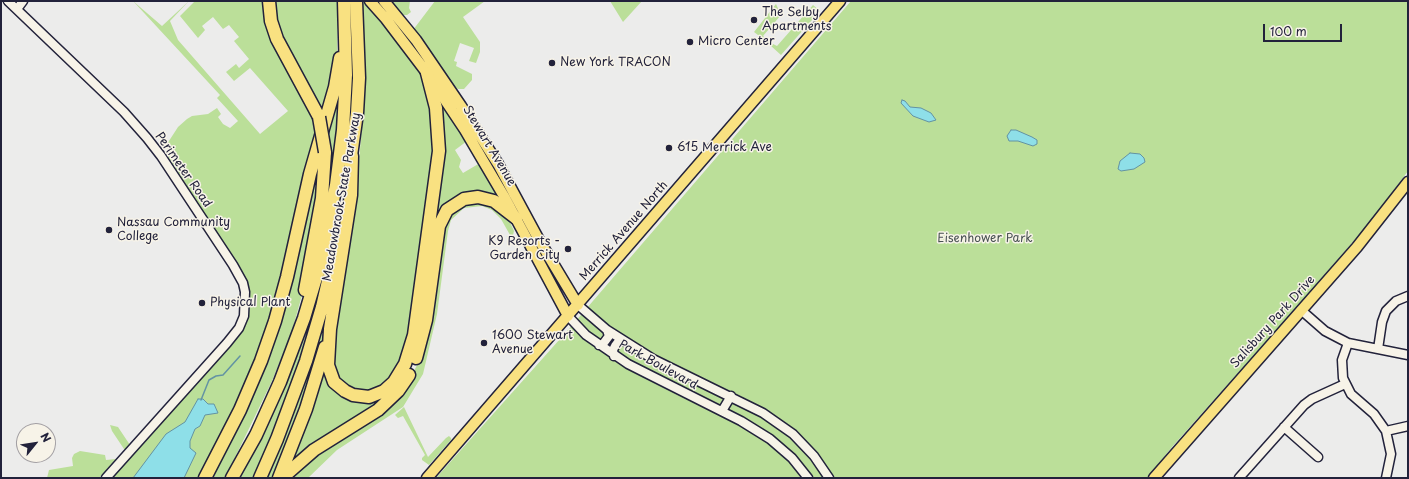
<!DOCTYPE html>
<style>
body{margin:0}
#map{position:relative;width:1409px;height:479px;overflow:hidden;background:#ececeb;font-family:"Playpen Sans",sans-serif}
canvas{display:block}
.frame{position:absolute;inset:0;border:2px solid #22223b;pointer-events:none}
.north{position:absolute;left:16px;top:423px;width:40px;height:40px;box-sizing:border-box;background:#f7f3e8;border:1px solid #a29fa3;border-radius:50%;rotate:60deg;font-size:11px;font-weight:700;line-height:16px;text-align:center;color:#22223b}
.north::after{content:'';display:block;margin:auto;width:14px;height:18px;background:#22223b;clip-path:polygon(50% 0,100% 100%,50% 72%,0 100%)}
.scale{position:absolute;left:1263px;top:24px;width:79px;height:18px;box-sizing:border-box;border:2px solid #22223b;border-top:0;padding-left:5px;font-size:12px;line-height:14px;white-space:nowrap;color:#22223b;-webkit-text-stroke:3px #f7f3e8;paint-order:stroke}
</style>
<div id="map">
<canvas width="1409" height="479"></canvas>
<div class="frame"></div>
<div class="north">N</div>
<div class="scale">100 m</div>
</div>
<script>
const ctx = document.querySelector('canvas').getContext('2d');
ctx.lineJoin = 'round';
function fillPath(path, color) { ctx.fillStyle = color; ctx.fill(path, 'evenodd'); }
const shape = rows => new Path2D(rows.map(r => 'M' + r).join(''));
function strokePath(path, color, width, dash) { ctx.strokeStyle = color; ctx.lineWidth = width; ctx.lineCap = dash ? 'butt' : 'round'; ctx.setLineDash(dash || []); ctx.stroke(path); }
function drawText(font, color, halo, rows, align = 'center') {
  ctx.font = font + ' "Playpen Sans",sans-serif'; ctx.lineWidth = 3; ctx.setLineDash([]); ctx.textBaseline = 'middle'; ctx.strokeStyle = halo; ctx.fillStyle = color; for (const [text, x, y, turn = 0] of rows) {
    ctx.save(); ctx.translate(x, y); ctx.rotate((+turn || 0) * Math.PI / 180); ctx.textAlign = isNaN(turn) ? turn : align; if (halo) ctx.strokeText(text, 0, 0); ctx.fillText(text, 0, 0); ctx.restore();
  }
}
fillPath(shape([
 [133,1,162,26,189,1,170,21,178,40,260,134,288,111,250,68,234,81,226,72,236,64,239,68,249,59,234,41,239,37,229,25,223,29,213,17,202,26,205,30,198,38,180,16,195,1,267,1,318,126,276,300,252,371,201,478,110,478,247,317,250,299,246,280,239,267,165,152,168,148,167,144,178,127,187,119,192,116,208,114,217,108,221,114,218,117,223,124,230,128,238,121,217,98,220,95],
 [273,1,338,1,337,60,322,113,295,59,279,34],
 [361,1,363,1,369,7,371,6,419,69,430,93,437,142,408,348,390,382,364,393,340,383,333,370,331,350,339,311,344,263,357,186,364,101,365,50],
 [390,1,410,1,409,8,411,12,407,15,401,15],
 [435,1,485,1,463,17,480,42,480,52,476,63,469,61,474,48,460,43,454,61,457,62,456,66,472,74,472,80,464,89,458,89,454,87,413,30],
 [610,1,642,1,623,22],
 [851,1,1408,1,1408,171,1372,220,1286,319,1172,447,1147,478,436,478,568,330],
 [776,4,781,15,763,36,768,40,766,41,754,32],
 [813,5,820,11,781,55,771,46,773,44,777,46],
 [337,100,339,124,331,189,328,186,327,130],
 [441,107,445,108,467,141,455,150,461,160,459,167,463,173,480,163,502,200,475,194,438,218,435,217],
 [322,152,310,259,302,295,292,331,272,381,228,472,224,478,209,478,242,414],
 [464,202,490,203,507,216,514,231,513,235,506,237,510,235,501,219,492,210,482,206,464,208,451,220,448,231,437,314,423,374,403,407,337,450,308,478,288,478,410,379,418,363,445,218],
 [325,271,326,273,303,356,255,478,238,478,282,393,305,337],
 [332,287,327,327,311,384,274,478,266,478],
 [324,362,336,388,389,396,289,468],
 [404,407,428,457,446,438,449,436,451,438,451,440,429,465,422,460,422,458,425,455,403,416,398,418,395,415],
 [110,425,118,427,130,445,130,451,124,449,112,431],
 [80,451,105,455,106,460,116,459,99,478,47,478,49,470,73,466,72,458,74,454]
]), '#bbdf99');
const water = shape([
 [902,100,905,101,910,107,921,108,931,113,936,120,929,122,913,116,901,103,902,100],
 [1011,130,1016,130,1032,137,1037,140,1037,144,1033,146,1018,141,1009,141,1007,136,1011,130],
 [1130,153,1140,154,1144,158,1145,162,1134,169,1121,171,1118,169,1120,161,1130,153],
 [198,399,203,399,208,404,214,404,218,413,205,415,200,426,195,429,190,441,190,448,196,453,184,478,133,478,166,434,185,422,198,399]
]);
fillPath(water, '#8edfe8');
strokePath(water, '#6393a3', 1);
strokePath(shape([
 [201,400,209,380,216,376,223,375,240,356]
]), '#6393a3', 1.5);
const minor = shape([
 [8,1,124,112,147,138,161,156,233,265,243,283,245,292,244,316,239,328,227,343,106,478],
 [17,9,23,1],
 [578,305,607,330,653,359,763,413,793,434,814,456,829,478],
 [1301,310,1325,331,1348,343,1408,355],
 [568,316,586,335,628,364,741,421,770,439,792,458,808,478],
 [1348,343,1342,360,1343,378,1351,394,1374,414,1386,431,1391,454,1386,478],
 [599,345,603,344,609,336,607,330],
 [1378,349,1382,322,1386,311,1396,301,1408,296],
 [614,356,613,350,615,346,618,342,623,341],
 [722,411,731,396],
 [1284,427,1318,457],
 [1386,431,1408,426],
 [1239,478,1304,405,1312,399,1345,384]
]);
const major = shape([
 [370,1,386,19,427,73,465,130,505,198,568,316],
 [384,1,416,40,461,106,498,164,539,240,578,305],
 [427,478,840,1],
 [1154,478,1357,247,1408,182]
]);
const highway = shape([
 [269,1,271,21,277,39,319,117],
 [352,156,351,195,330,329,328,365,334,382,345,391,353,395,369,397,384,391,394,382,405,364,414,335,439,151,436,108,427,73],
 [350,163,357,113,359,78,356,1],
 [305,290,322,198,325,152],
 [416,358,426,320,439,226,447,210,464,199,478,197,494,201,516,218],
 [205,478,240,410,261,361,275,321,287,277,310,174,335,87,340,58],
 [232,478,256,435,280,382,304,318,321,261,336,185,343,130,346,75,344,1],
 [260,478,277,439,306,361,322,307,337,242],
 [279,478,306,409,325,347],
 [282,478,314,450,378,410,398,391,409,375]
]);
strokePath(minor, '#22223b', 11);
strokePath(major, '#22223b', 13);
strokePath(highway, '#22223b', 15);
strokePath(minor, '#f7f3e8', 8);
strokePath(major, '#f9e181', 10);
strokePath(highway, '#f9e181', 12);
const highwayBridge = shape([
 [319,117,325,152]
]);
strokePath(highwayBridge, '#22223b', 15, []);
strokePath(highwayBridge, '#f9e181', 12);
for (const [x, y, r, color] of [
 [754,20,4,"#22223b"],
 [690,42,4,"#22223b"],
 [552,63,4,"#22223b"],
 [669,148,4,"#22223b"],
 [109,230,4,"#22223b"],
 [568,249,4,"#22223b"],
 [202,303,4,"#22223b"],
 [484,343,4,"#22223b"]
]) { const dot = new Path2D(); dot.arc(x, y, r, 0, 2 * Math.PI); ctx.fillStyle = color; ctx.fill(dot); strokePath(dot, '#f7f3e8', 1.5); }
drawText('12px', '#22223b', '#f7f3e8', [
 ["The Selby",762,13],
 ["Apartments",762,27],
 ["Micro Center",698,42],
 ["New York TRACON",560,63],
 ["615 Merrick Ave",677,148],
 ["Nassau Community",117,223],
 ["College",117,237],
 ["K9 Resorts -",560,242,"right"],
 ["Garden City",560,256,"right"],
 ["Physical Plant",210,303],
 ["1600 Stewart",492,336],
 ["Avenue",492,350]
], 'left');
drawText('12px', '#22223b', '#f7f3e8', [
 ["Stewart Avenue",489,146,59],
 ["Perimeter Road",183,170,55],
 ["Meadowbrook State Parkway",342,197,-80],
 ["Merrick Avenue North",624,231,-49],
 ["Salisbury Park Drive",1273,322,-48],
 ["Park Boulevard",658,365,29]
]);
drawText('12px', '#485152', '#f7f3e8', [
 ["Eisenhower Park",985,239]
]);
</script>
